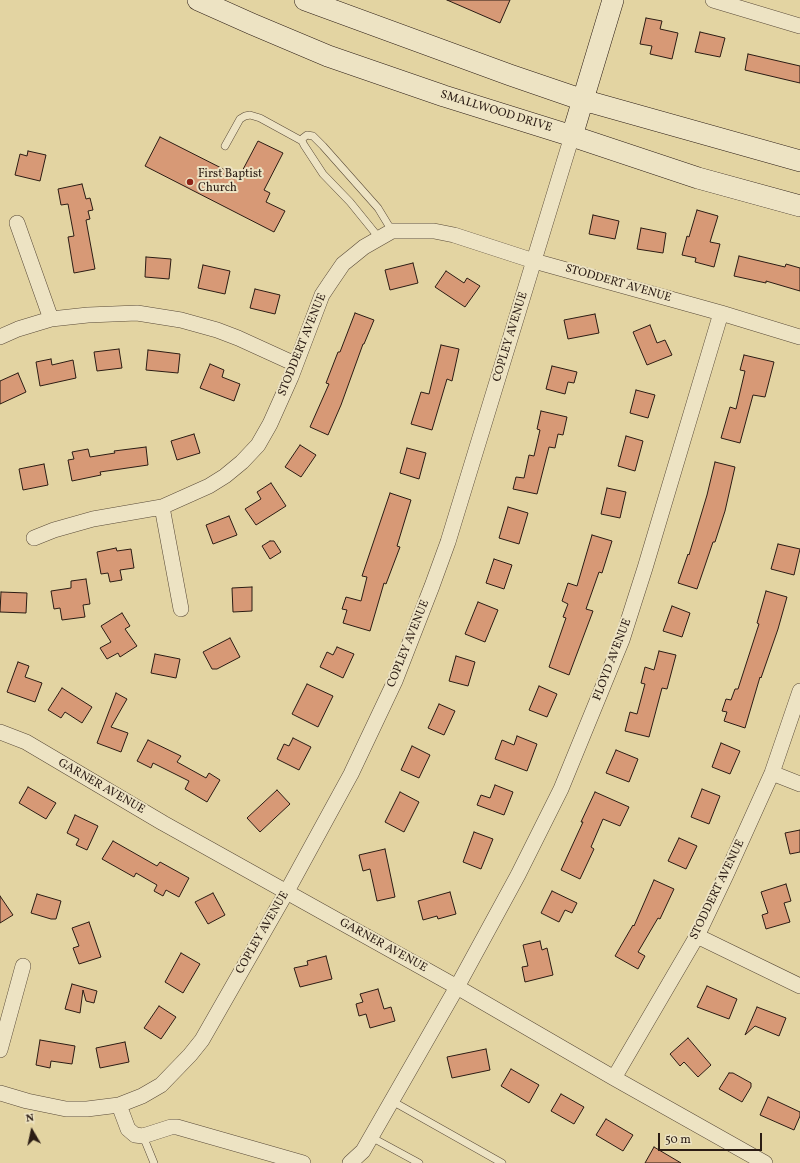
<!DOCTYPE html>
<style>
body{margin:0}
#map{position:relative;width:800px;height:1163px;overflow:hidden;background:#e3d4a2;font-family:Vollkorn,serif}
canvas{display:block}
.north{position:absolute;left:12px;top:1111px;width:40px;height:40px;-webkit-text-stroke:3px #ede3c3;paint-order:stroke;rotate:351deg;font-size:11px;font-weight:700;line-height:16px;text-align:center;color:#2b1c14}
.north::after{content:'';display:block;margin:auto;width:14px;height:18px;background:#2b1c14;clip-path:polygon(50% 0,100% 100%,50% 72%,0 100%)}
.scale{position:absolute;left:658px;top:1133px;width:104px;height:18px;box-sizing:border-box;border:2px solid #2b1c14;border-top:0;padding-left:5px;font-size:12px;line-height:14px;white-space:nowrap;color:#2b1c14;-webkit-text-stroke:3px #ede3c3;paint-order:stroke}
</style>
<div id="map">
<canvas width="800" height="1163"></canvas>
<div class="north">N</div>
<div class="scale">50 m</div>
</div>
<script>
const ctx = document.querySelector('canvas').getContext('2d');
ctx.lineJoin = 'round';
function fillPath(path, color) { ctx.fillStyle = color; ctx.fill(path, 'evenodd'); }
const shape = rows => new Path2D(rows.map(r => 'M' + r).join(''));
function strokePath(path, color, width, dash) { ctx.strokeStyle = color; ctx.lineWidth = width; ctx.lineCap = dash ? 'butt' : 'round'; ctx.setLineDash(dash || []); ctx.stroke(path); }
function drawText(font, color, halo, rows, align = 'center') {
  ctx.font = font + ' Vollkorn,serif'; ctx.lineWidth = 4; ctx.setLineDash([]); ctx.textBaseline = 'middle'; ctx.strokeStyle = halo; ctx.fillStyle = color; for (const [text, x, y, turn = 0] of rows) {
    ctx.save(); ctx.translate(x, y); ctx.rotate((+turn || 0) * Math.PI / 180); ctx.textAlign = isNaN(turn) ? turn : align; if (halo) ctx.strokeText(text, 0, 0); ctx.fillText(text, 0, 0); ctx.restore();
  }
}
const building = shape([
 [447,0,510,0,500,23,447,0],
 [646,18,662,21,660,29,678,33,672,59,650,54,652,46,640,44,646,18],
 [700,32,725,38,720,57,695,52,700,32],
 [748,54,800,66,800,83,745,70,748,54],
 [160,137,239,177,258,141,283,153,264,190,270,193,266,202,285,211,274,232,145,166,160,137],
 [28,151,46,155,40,181,15,175,20,154,27,156,28,151],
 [82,184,86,199,90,198,93,210,88,211,90,219,86,220,95,269,74,273,68,237,74,236,68,204,61,205,58,189,82,184],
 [697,210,718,216,710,242,720,244,714,267,695,262,696,258,682,255,687,236,689,237,697,210],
 [593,215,619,221,615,239,589,234,593,215],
 [641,228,666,233,663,253,637,249,641,228],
 [739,256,785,267,786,264,800,268,800,291,766,281,766,283,734,276,739,256],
 [146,257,171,259,169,279,145,277,146,257],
 [413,263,418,283,390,290,385,270,413,263],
 [203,265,230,271,225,294,198,288,203,265],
 [446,271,464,283,467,278,480,286,465,307,435,287,446,271],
 [255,289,280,295,275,314,250,308,255,289],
 [355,313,374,320,364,344,363,344,341,405,328,435,310,427,329,384,326,383,338,352,340,352,355,313],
 [595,314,599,333,568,339,564,320,595,314],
 [650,325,657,343,665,340,672,355,647,365,633,332,650,325],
 [441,345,459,349,452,381,447,379,432,430,411,424,421,392,429,394,441,345],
 [119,349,122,368,97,371,94,352,119,349],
 [148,350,180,354,178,373,146,370,148,350],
 [744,355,774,362,765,397,753,395,740,443,721,438,730,407,736,409,745,371,740,370,744,355],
 [51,359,52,365,73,360,76,378,40,386,36,362,51,359],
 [210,364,224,370,222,377,240,384,234,401,200,388,210,364],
 [552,366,577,372,574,383,568,382,565,394,546,389,552,366],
 [18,373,26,392,0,404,0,381,18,373],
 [636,390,655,395,648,418,630,413,636,390],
 [541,411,567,417,563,435,558,434,555,448,549,447,537,494,513,489,516,477,524,478,529,455,534,456,540,430,537,429,541,411],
 [194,434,200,453,177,460,171,441,194,434],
 [626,436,643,441,635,471,618,466,626,436],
 [300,445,316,455,301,477,285,467,300,445],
 [146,447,148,465,100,472,101,475,72,481,68,460,74,459,72,452,88,449,90,457,115,453,114,451,146,447],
 [407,448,426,453,419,479,400,473,407,448],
 [715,462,735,467,725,511,715,542,713,542,697,589,678,583,688,554,689,555,707,495,715,462],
 [44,464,48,485,23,490,19,469,44,464],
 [271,483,286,506,256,525,245,509,261,499,257,492,271,483],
 [607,488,626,492,620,518,601,514,607,488],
 [390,493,411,500,397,546,400,547,386,584,384,583,370,631,343,623,347,610,342,609,346,597,361,601,367,577,362,576,390,493],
 [508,507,528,513,519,544,499,538,508,507],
 [229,516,237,535,213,544,206,525,229,516],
 [592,535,612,541,602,573,599,572,586,609,593,611,569,675,549,667,566,618,563,617,568,604,562,601,568,583,577,586,592,535],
 [270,541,274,541,281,552,270,559,262,546,270,541],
 [778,544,800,549,794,575,771,569,778,544],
 [116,548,117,551,131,549,134,568,120,570,122,580,110,582,108,573,101,574,97,552,116,548],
 [494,559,512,565,504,589,486,583,494,559],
 [86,579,90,604,83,605,85,617,62,620,60,608,54,609,51,591,71,588,71,581,86,579],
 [252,587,252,611,233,612,232,588,252,587],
 [766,591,787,597,778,629,761,678,760,677,745,728,724,721,727,712,722,711,726,699,731,700,735,689,738,689,759,624,757,623,766,591],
 [1,592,27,593,26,613,0,612,1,592],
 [478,602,498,610,485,642,465,634,478,602],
 [672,606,690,613,682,637,663,631,672,606],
 [122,613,130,626,125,629,137,646,120,657,118,653,107,659,100,648,111,642,101,626,122,613],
 [230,638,240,657,217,669,212,669,203,652,230,638],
 [337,647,354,654,343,678,320,667,327,652,333,655,337,647],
 [659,651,676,655,667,689,662,688,649,737,625,731,630,712,637,714,645,684,641,683,645,667,654,670,659,651],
 [155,654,180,659,176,678,151,673,155,654],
 [456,656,475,662,468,686,449,681,456,656],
 [18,662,29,666,25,677,42,683,35,702,7,692,18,662],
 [307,684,333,696,318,727,292,714,307,684],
 [539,686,557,694,547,717,529,710,539,686],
 [62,688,92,707,82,723,65,712,61,718,48,710,62,688],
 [116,693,127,699,111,727,128,733,121,752,97,743,116,693],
 [439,704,455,711,444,735,428,728,439,704],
 [517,736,537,744,527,771,495,759,502,740,514,745,517,736],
 [293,738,311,747,299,770,277,759,284,744,289,746,293,738],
 [148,740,181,756,177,762,206,778,209,773,220,780,207,802,185,789,189,781,153,763,151,768,137,761,148,740],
 [721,743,740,751,730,774,712,767,721,743],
 [412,746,430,755,419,778,401,770,412,746],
 [616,750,638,759,629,782,606,773,616,750],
 [495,785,513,792,504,815,477,805,481,795,490,798,495,785],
 [28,787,56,803,46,819,19,803,28,787],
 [702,789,720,796,709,824,691,817,702,789],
 [277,790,290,804,260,832,247,818,277,790],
 [400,792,419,802,404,832,385,822,400,792],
 [595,792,629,807,620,826,603,819,591,847,594,849,580,879,561,870,583,822,581,822,595,792],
 [75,815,98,826,87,850,76,845,79,839,67,833,75,815],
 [800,830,800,852,790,854,785,833,800,830],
 [474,832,493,839,481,869,463,862,474,832],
 [679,838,697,846,686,869,668,861,679,838],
 [113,841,157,866,160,862,189,878,179,897,166,890,163,896,154,891,157,885,136,873,134,877,102,859,113,841],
 [385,849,395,897,377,901,370,869,363,871,359,855,385,849],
 [654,880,674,889,660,919,658,918,638,952,645,956,638,969,615,956,633,925,634,926,654,880],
 [786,884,791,901,784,903,790,922,766,929,762,915,768,913,761,892,786,884],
 [552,891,577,903,572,913,565,910,559,922,541,913,552,891],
 [450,892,456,914,438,919,437,916,423,920,418,901,450,892],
 [213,893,225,915,208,924,195,902,213,893],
 [37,894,61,901,56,919,51,919,31,913,37,894],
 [0,896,13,915,0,923,0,896],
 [89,922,101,957,79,964,73,948,79,946,72,928,89,922],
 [540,941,542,950,547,948,553,975,525,982,522,967,528,966,523,945,540,941],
 [181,953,200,964,183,993,165,982,181,953],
 [326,956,332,979,300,987,294,968,308,965,307,961,326,956],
 [72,984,97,991,94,1003,86,1001,83,990,80,1013,65,1009,72,984],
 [707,986,737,999,729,1019,697,1007,707,986],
 [378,989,384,1009,391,1007,395,1021,370,1028,366,1014,359,1016,356,1004,363,1002,360,994,378,989],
 [159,1006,176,1017,161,1039,144,1028,159,1006],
 [757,1007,786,1018,779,1036,755,1026,745,1035,757,1007],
 [688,1038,711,1065,698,1077,684,1062,680,1066,670,1054,688,1038],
 [40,1040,75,1046,72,1064,51,1061,50,1068,36,1065,40,1040],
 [125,1042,129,1062,100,1068,96,1048,125,1042],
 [486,1049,490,1070,452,1078,447,1057,486,1049],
 [511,1069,539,1085,529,1103,501,1086,511,1069],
 [729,1073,733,1073,751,1083,751,1087,742,1102,719,1089,729,1073],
 [561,1094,584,1107,574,1124,551,1111,561,1094],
 [768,1097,800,1112,800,1116,794,1130,760,1115,768,1097],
 [606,1119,633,1135,623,1151,596,1135,606,1119],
 [654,1147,681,1163,645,1163,654,1147]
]);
fillPath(building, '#d79976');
strokePath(building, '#2b1c14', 1);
const lane = shape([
 [225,146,240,119,245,116,250,115,260,118,302,141],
 [380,239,350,202,323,174,304,145,302,141,303,138,307,135,313,136,323,146,378,208,392,231],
 [392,1101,502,1163],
 [143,1136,154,1163],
 [371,1137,419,1163]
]);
const street = shape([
 [713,0,800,26],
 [17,223,51,319],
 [0,337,18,329,51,319,88,315,137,313,181,320,217,330,238,338,295,364],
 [162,507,181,609],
 [34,538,54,530,93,519,162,507,209,486,225,476,242,462,258,445,270,424,291,377,322,295,330,283,343,264,353,256,364,247,392,231,434,231,454,235,534,261,721,313,800,337],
 [0,732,26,742,163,823,457,987,614,1078,765,1163],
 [772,773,800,784],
 [697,936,800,986],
 [0,1050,23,966],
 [614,1078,697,936,726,875,772,773,800,691],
 [0,1093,27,1101,66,1109,87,1109,119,1105,142,1096,161,1085,190,1055,202,1040,286,893,351,774,395,681,432,586,448,542,572,136],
 [119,1105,128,1129,135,1135,143,1136,171,1127,177,1127,303,1163],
 [350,1163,363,1151,457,987,518,875,561,789,622,640,645,568,721,313]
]);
const secondary = shape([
 [198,0,252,24,328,56,444,96,572,136,698,178,800,206],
 [305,0,510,75,583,100,800,161],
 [572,136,613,0]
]);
strokePath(lane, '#594a38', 8);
strokePath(street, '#594a38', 16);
strokePath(secondary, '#2b1c14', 22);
strokePath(lane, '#ede3c3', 7);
strokePath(street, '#ede3c3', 15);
strokePath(secondary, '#ede3c3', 21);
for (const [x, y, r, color] of [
 [190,182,4,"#8f2418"]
]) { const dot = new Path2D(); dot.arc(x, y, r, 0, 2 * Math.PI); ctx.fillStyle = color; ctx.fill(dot); strokePath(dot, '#ede3c3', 1.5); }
drawText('12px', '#2b1c14', '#ede3c3', [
 ["SMALLWOOD DRIVE",496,112,17],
 ["STODDERT AVENUE",618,284,16],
 ["COPLEY AVENUE",511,337,-73],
 ["STODDERT AVENUE",303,345,-68],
 ["COPLEY AVENUE",409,644,-68],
 ["FLOYD AVENUE",613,660,-69],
 ["GARNER AVENUE",101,787,30],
 ["STODDERT AVENUE",718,890,-64],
 ["COPLEY AVENUE",263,933,-60],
 ["GARNER AVENUE",383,946,29]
]);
drawText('12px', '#2b1c14', '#ede3c3', [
 ["First Baptist",198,175],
 ["Church",198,189]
], 'left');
</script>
